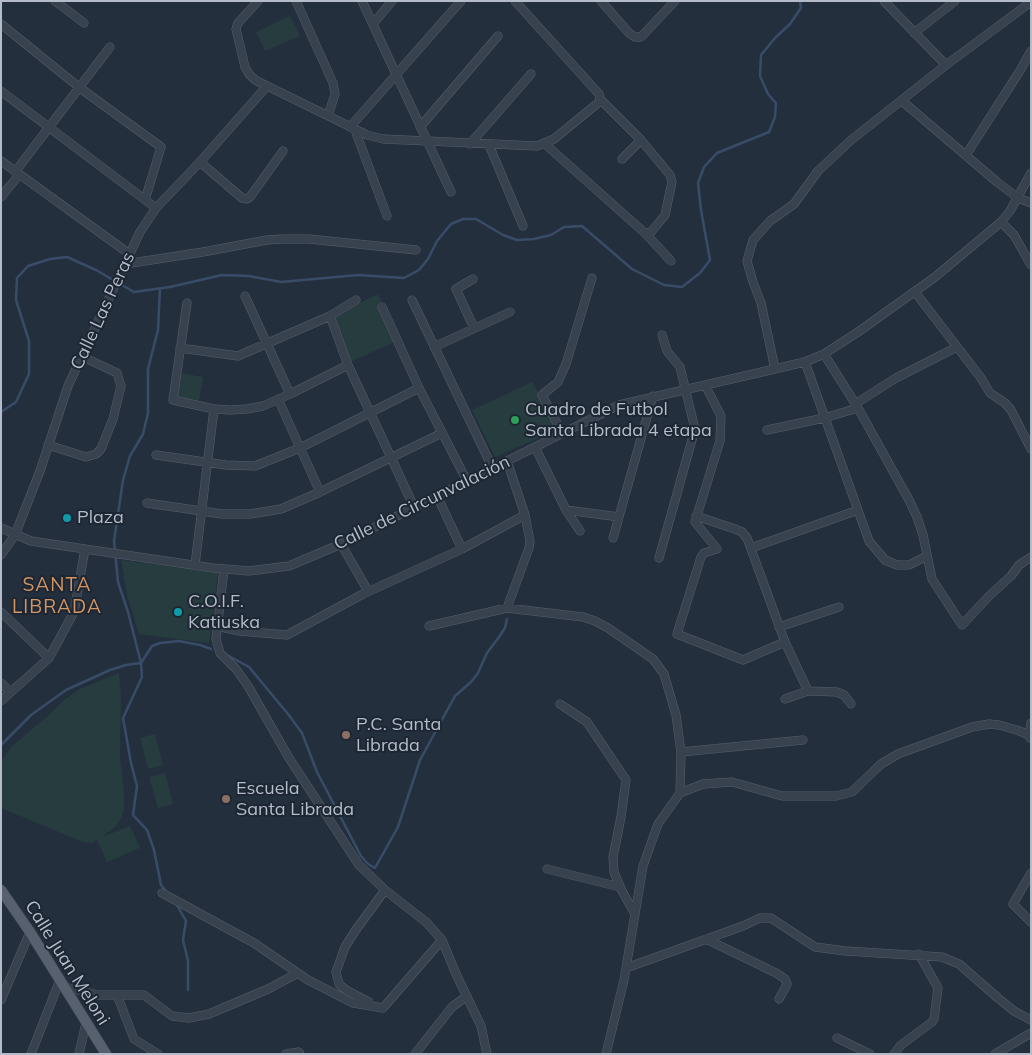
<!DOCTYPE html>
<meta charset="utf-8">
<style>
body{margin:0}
#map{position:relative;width:1032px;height:1055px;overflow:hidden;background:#242f3e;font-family:Mulish,sans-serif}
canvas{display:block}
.frame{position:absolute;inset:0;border:2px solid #b4bcc9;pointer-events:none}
</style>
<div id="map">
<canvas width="1032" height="1055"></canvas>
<div class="frame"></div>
</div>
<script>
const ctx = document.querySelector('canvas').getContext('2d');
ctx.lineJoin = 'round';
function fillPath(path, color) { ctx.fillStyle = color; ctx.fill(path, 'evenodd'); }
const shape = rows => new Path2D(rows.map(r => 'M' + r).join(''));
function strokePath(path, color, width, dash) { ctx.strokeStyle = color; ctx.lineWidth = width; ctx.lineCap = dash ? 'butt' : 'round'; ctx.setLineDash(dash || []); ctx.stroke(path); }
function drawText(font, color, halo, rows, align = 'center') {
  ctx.font = font + ' Mulish,sans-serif'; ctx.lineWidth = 4; ctx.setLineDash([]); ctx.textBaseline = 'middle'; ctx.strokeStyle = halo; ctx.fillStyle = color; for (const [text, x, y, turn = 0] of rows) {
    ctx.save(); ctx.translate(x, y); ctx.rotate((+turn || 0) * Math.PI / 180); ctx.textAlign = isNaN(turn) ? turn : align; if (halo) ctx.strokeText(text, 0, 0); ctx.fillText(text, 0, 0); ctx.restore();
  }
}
fillPath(shape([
 [290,16,300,36,265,51,256,32],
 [378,294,399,340,350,362,333,316],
 [180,373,203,377,199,401,177,397],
 [532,382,559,429,495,457,472,410],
 [121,560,218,573,209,643,139,634,127,595],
 [119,673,121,698,120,758,124,793,124,807,122,817,116,826,102,837,130,826,140,848,107,862,97,840,92,843,83,842,1,808,1,761,11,747,51,713,64,700,80,689],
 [155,734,163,765,148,769,140,738],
 [165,773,173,804,158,808,149,777]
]), '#263c3f');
strokePath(shape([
 [160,288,158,330,148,369,148,413,143,434,130,456,123,480,114,541,118,582,128,612,141,663,142,677,123,718,131,763,137,786,133,815,147,830,154,850,161,885,167,893],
 [1,412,16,402,29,374,29,341,16,300,17,278,28,266,50,259,67,257,96,270,134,292,170,287,222,275,249,276,281,282,358,275,404,278,419,270,428,259,437,241,451,224,463,219,476,219,503,235,517,240,534,239,551,235,564,227,582,226,632,269,664,285,682,287,700,273,710,260,701,210,698,183,704,167,717,153,769,132,775,117,776,103,768,94,760,76,761,55,775,38,790,24,801,8,800,1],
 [225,654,249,667,288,714,302,733,317,772,361,856,368,864,375,868,398,827,420,760,455,696,471,682,478,673,487,653,499,637,505,628,507,619],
 [141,663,152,646,160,643,179,641,200,645,211,649],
 [1,745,31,715,66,690,110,670,126,665,141,663],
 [177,905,186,921,183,940,188,961,188,990]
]), '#394c67', 2.5);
const minor = shape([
 [55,1,84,23],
 [258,1,238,23,236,29,245,67,249,74,255,80,367,135,383,139,537,146,554,139,598,103,600,99],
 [296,1,333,83,335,94,328,116],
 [362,1,451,192],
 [515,1,599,94,600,99,641,140,670,175,672,182,665,215,652,231,646,234],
 [601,1,629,33,635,37,641,37,675,1],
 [884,1,946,65],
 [1,24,80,88,161,147,145,200],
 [373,24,392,1],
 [914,33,955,1],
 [1,91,156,208],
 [902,101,997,182,1018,198,1031,203],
 [350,127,461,1],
 [420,127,498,36],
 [355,130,387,216],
 [470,144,531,74],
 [545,144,646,234,671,261],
 [489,145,523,226],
 [966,155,1021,69,1031,51],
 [622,159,641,140],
 [1,161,124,250],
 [200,162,242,198,247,199,250,197,283,151],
 [15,172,110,47],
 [1,197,19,175],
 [1001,222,1014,235,1031,265],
 [125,264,203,252,267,240,283,239,309,239,416,250],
 [473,279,456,289,474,328],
 [915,292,981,378,990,393,1005,403,1011,410,1031,449],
 [245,296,290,394],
 [412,300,493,469],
 [187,303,173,400,214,409,231,410,247,409,263,406,290,394,348,365],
 [382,307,419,388,467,481],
 [330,316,348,365,414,507],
 [434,347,510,312],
 [180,348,238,356,330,316,356,300],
 [824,354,858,408,909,500,917,517,923,535,932,579,962,625,989,596,1011,576,1019,565,1031,557],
 [805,362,869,541,885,560,897,565,909,565,927,556],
 [775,369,761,303,753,282,747,261,753,240,770,221,794,204,818,171,850,141,946,65,1031,2],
 [705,385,721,416,720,441,695,522,717,549,704,553,701,557,677,634,743,660,785,642],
 [278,399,320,492],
 [855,404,896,378,957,347],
 [767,430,824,418,858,408],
 [562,433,542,395,558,382,566,364,592,278],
 [48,445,86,457,96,454,101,449,113,419,121,386,117,373,81,356],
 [535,447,566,510,619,517],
 [156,455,226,465,255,466,300,448,419,388],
 [437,496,462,549],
 [147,503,222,514,250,514,281,509,320,492,442,433],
 [566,510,580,531],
 [696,516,735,529,742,532,747,538,785,642,808,691],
 [1,528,31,541,213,568,249,571,289,566,341,544,619,405,805,362,824,354,858,332,935,277,1001,222,1010,211,1031,173],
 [613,538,653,396],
 [341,544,368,591],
 [751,548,858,510],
 [1,555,15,535,40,471,68,386,140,232,156,208,200,162,267,86],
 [659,558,695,429,680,367,667,351,662,335],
 [195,565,214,409],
 [224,569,216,639,220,653,236,669,248,686,289,758,359,865,385,890,426,922,442,940,456,974,481,1026,487,1054],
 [507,608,529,548,530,541,525,515,507,461],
 [1,612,49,658],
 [217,626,239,631,287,635,363,594,462,549,525,515],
 [429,626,507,608,583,617,595,621,608,628,653,659,664,674,676,715,681,752,680,793],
 [779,627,839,607],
 [1,683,11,692],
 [785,699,808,691,837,692,844,695,851,704],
 [1,701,49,658,74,612,85,549],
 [560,704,587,722,626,780,621,817,613,857,614,872,622,891,635,914],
 [1030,738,1029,735,1031,723],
 [681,752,803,740],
 [547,869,620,887],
 [1031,873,1013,904,1031,922],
 [162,893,254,943,308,980,353,1003,383,1008],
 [706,939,776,973,785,979,787,984,785,988,779,999],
 [626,968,743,926,760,918,771,918,815,947,846,951,942,957,959,964,998,998,1014,1011,1031,1020],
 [65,987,98,995,144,995,172,1016,189,1018,209,1014,268,989,298,973],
 [117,995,134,1039,158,1054],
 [1,1000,30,932],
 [369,1002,346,990,339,984,336,972,345,947,355,931,385,890],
 [383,1008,442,940],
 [837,1038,870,1054],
 [31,1054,60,980],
 [79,1054,86,1023],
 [286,1054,299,1052,300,1054],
 [415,1054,452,1007,467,996],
 [606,1054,624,980,643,866,658,824,680,793,703,784,732,782,782,796,836,796,852,792,881,764,898,754,972,727,989,724,999,725,1017,730,1029,735],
 [894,1054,901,1045,932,1022,934,1019,938,988,919,954],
 [995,1054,1031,1033]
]);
const major = shape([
 [1,890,30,932,106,1054]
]);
strokePath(minor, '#565f6c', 9);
strokePath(major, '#414a57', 11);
strokePath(minor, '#38414e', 8);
strokePath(major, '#56606e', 10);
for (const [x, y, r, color] of [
 [515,420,5,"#2e9e5b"],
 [67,518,5,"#0f9aa8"],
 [178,612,5,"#0f9aa8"],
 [346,735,5,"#8d6e63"],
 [226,799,5,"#8d6e63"]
]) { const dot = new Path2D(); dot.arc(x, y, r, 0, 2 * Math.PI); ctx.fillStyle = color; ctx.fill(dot); strokePath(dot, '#1d2633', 2); }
drawText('18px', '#b4bcc9', '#1d2633', [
 ["Calle Las Peras",103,311,-65],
 ["Calle de Circunvalación",422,503,-26],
 ["Calle Juan Meloni",67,963,58]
]);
drawText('18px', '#b4bcc9', '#1d2633', [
 ["Cuadro de Futbol",525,410],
 ["Santa Librada 4 etapa",525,431],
 ["Plaza",77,518],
 ["C.O.I.F.",188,602],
 ["Katiuska",188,623],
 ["P.C. Santa",356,725],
 ["Librada",356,746],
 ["Escuela",236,789],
 ["Santa Librada",236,810]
], 'left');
ctx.letterSpacing = '1px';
drawText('19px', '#d59563', '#1d2633', [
 ["SANTA",57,585],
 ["LIBRADA",57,607]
]);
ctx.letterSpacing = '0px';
</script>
